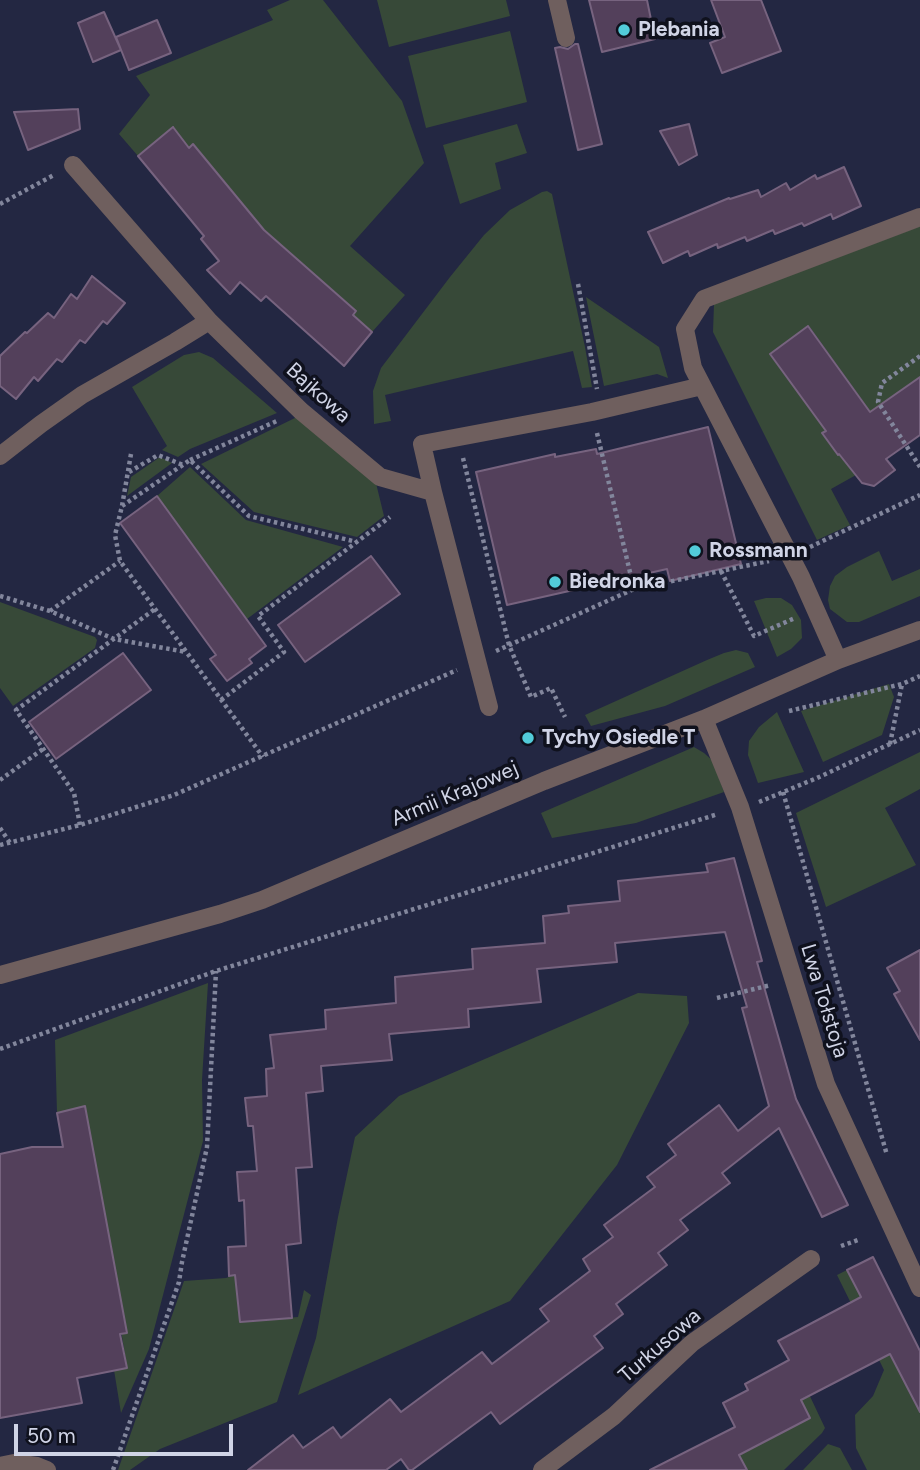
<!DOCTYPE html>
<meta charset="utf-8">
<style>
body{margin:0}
#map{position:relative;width:920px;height:1470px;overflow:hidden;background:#232742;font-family:Figtree,sans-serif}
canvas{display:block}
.scale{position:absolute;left:14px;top:1424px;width:219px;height:32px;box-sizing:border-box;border:4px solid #d0d4e6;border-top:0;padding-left:9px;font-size:21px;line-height:24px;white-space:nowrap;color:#d0d4e6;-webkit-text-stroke:5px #0f111d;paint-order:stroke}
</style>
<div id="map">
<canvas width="920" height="1470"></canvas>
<div class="scale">50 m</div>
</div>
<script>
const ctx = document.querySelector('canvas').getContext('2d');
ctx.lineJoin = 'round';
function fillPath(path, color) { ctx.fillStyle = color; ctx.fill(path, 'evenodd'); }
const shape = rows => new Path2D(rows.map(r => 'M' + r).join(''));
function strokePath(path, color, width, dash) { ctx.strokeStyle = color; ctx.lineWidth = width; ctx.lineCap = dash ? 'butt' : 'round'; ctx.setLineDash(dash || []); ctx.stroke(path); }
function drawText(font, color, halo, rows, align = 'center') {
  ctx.font = font + ' Figtree,sans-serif'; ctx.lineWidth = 7; ctx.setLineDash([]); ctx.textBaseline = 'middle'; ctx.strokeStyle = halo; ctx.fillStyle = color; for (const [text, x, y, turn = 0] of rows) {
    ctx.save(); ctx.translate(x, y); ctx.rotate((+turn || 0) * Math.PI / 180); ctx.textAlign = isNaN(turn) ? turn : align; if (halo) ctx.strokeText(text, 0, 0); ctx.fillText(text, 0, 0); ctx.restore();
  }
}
fillPath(shape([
 [290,0,323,0,402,101,424,163,350,246,405,295,372,332,353,315,355,311,264,230,194,145,189,148,173,128,138,156,119,134,150,95,136,76,273,20,267,10],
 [377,0,506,0,510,16,389,47],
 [510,31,527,102,426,128,408,56],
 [517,124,527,153,495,163,501,189,460,204,443,145],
 [547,191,552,194,585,347,592,387,582,388,573,351,385,395,391,421,374,424,373,391,381,368,450,277,484,235,510,210,542,192],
 [920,226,920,377,885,401,912,441,877,421,809,326,770,354,826,431,822,434,838,455,863,438,877,458,856,475,831,489,850,525,817,540,713,332,714,304],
 [586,297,659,347,668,378,657,374,604,386],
 [199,352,213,358,277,413,190,449,178,457,162,450,167,446,132,387,184,355],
 [299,416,375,479,384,516,357,537,254,512,201,464],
 [160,457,172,463,127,496,131,477],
 [190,467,246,520,343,547,247,619,157,496],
 [879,551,892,581,920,569,920,596,859,622,847,622,830,609,828,600,830,586,835,576,847,567],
 [766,598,781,598,792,605,801,620,802,638,791,649,777,657,754,601],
 [0,602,95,637,97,640,95,648,13,706,0,688],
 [736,650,748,653,755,667,665,706,591,726,585,715,707,660,724,653],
 [889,684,894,697,882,735,823,762,801,711],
 [777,712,804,772,758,783,748,755,749,741,759,727],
 [694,747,704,753,713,761,724,792,636,823,552,838,541,813],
 [920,752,920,789,885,808,916,865,826,907,796,813],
 [208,983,202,1080,203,1141,149,1349,121,1413,114,1370,127,1367,84,1106,57,1113,55,1040],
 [638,993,687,996,689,1023,617,1165,510,1301,298,1395,316,1338,338,1217,355,1137,399,1096],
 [847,1270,915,1401,920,1399,920,1470,867,1470,856,1448,855,1415,873,1396,884,1370,837,1275],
 [235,1275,240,1322,298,1317,304,1290,311,1295,277,1402,160,1449,130,1470,118,1470,184,1281,226,1278],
 [807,1390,825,1428,822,1433,784,1470,747,1470,734,1458,810,1418,798,1395],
 [828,1444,840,1448,852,1470,803,1470]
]), '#374938');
const building = shape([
 [589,0,647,0,655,39,602,52,589,0],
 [711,0,761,0,781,51,722,73,710,43,725,37,711,0],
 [104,12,121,50,93,62,78,23,104,12],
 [157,20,171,53,129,70,116,37,157,20],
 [575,44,578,44,602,144,578,150,555,48,560,47,568,49,575,44],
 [78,109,80,129,28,150,14,112,78,109],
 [689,124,697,155,679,165,660,131,689,124],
 [173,127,189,148,193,144,264,230,356,311,353,315,372,332,344,366,266,296,261,301,240,282,230,294,207,270,219,261,201,239,204,236,138,156,173,127],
 [844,167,861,206,833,219,831,214,804,226,802,223,775,234,773,230,747,241,745,237,718,248,717,244,690,256,688,251,663,263,648,232,729,198,730,199,758,190,761,197,786,183,790,190,815,175,817,179,844,167],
 [92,276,125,303,107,324,103,321,85,343,80,340,62,362,57,359,38,381,34,377,16,399,0,386,0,356,25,332,27,333,48,313,54,318,71,294,77,299,92,276],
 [808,326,870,412,920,377,920,435,886,459,895,470,874,486,862,483,839,454,838,455,822,433,826,431,770,354,808,326],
 [708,427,741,564,670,581,667,569,507,605,476,472,555,454,555,457,596,449,597,454,708,427],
 [157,496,266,646,249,659,252,663,227,681,210,659,216,655,120,523,157,496],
 [371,556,400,594,305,662,278,625,371,556],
 [123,653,151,690,56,759,29,722,123,653],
 [734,858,762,961,757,962,796,1099,848,1205,822,1217,779,1128,722,1173,730,1183,680,1220,688,1230,658,1253,667,1265,616,1304,623,1314,594,1336,603,1348,500,1424,491,1412,412,1470,409,1470,401,1459,386,1470,248,1470,293,1435,303,1448,333,1427,341,1438,390,1399,401,1412,482,1352,492,1364,549,1321,540,1309,590,1271,583,1259,613,1237,604,1225,655,1187,647,1177,676,1155,668,1144,719,1105,738,1131,769,1106,742,1008,747,1007,725,932,615,943,617,962,537,969,541,1002,468,1009,469,1027,389,1034,392,1060,321,1066,323,1091,306,1093,312,1167,296,1168,301,1243,286,1245,292,1318,240,1322,235,1275,229,1276,228,1247,246,1246,244,1200,239,1201,237,1172,257,1171,253,1126,248,1126,245,1098,267,1096,266,1069,274,1068,270,1035,326,1029,325,1010,396,1003,395,977,473,969,472,949,545,943,543,916,569,913,568,906,620,901,618,881,708,872,706,864,734,858],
 [920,950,920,1040,894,994,900,991,887,968,920,950],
 [85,1106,127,1333,120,1334,127,1368,77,1378,82,1403,0,1418,0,1154,32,1147,63,1147,57,1113,85,1106],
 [873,1257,920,1351,920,1412,890,1354,801,1400,810,1418,739,1455,747,1470,650,1470,735,1427,723,1403,748,1390,745,1384,789,1360,778,1341,861,1297,847,1270,873,1257]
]);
fillPath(building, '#53405b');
strokePath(building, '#77637f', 2);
strokePath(shape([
 [0,204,54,175],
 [578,284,597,389],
 [920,356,882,383,878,402,920,467],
 [597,433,634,589],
 [131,454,122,506,115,535,120,561,263,757],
 [463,458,509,645,531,697,551,688,565,717],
 [190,460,279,420],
 [129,472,158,455,183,465],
 [122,506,190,460,249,516,357,542],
 [810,547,920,495],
 [721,571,754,636,795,618],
 [0,596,50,611,114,639,186,652],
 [50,611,120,561],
 [496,651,634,589,769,561],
 [221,700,284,652,258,616,390,517],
 [789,711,902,684,920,676],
 [890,744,902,684],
 [0,780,43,749],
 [783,792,887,1155],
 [759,802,817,778,920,730],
 [80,825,74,793,16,710,155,609],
 [0,828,10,843],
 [0,845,80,825,174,795,457,670],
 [717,998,771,985],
 [0,1049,216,971,718,814],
 [841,1246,858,1240],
 [113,1470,179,1282,182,1262,207,1147,216,971]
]), '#82869c', 4.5, [3.5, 3.5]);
strokePath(shape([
 [557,0,566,38],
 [73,165,209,321,301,411,380,477,433,492,489,707],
 [0,456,41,424,82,395,175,342,209,321],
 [433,492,422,444,592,412,702,386],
 [838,660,801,577,693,368,685,329,704,299,920,217],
 [704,719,740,807,826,1084,920,1288],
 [0,975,220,914,262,900,544,781,704,719,838,660,920,630],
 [0,1466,14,1463,37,1466,47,1470],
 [542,1470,614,1416,692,1343,811,1259]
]), '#6f5f5e', 18);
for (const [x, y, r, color] of [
 [624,30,7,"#52cbd9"],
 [695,551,7,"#52cbd9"],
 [555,582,7,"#52cbd9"],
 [528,738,7,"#52cbd9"]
]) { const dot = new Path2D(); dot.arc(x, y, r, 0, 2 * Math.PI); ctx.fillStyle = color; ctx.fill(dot); strokePath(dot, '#0f111d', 2.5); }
drawText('bold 21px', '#d0d4e6', '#0f111d', [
 ["Plebania",638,30],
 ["Rossmann",709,551],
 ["Biedronka",569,582],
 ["Tychy Osiedle T",542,738]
], 'left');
drawText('21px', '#d0d4e6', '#0f111d', [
 ["Bajkowa",318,393,42],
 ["Armii Krajowej",455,794,-23],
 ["Lwa Tołstoja",824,1001,73],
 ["Turkusowa",660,1346,-41]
]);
</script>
